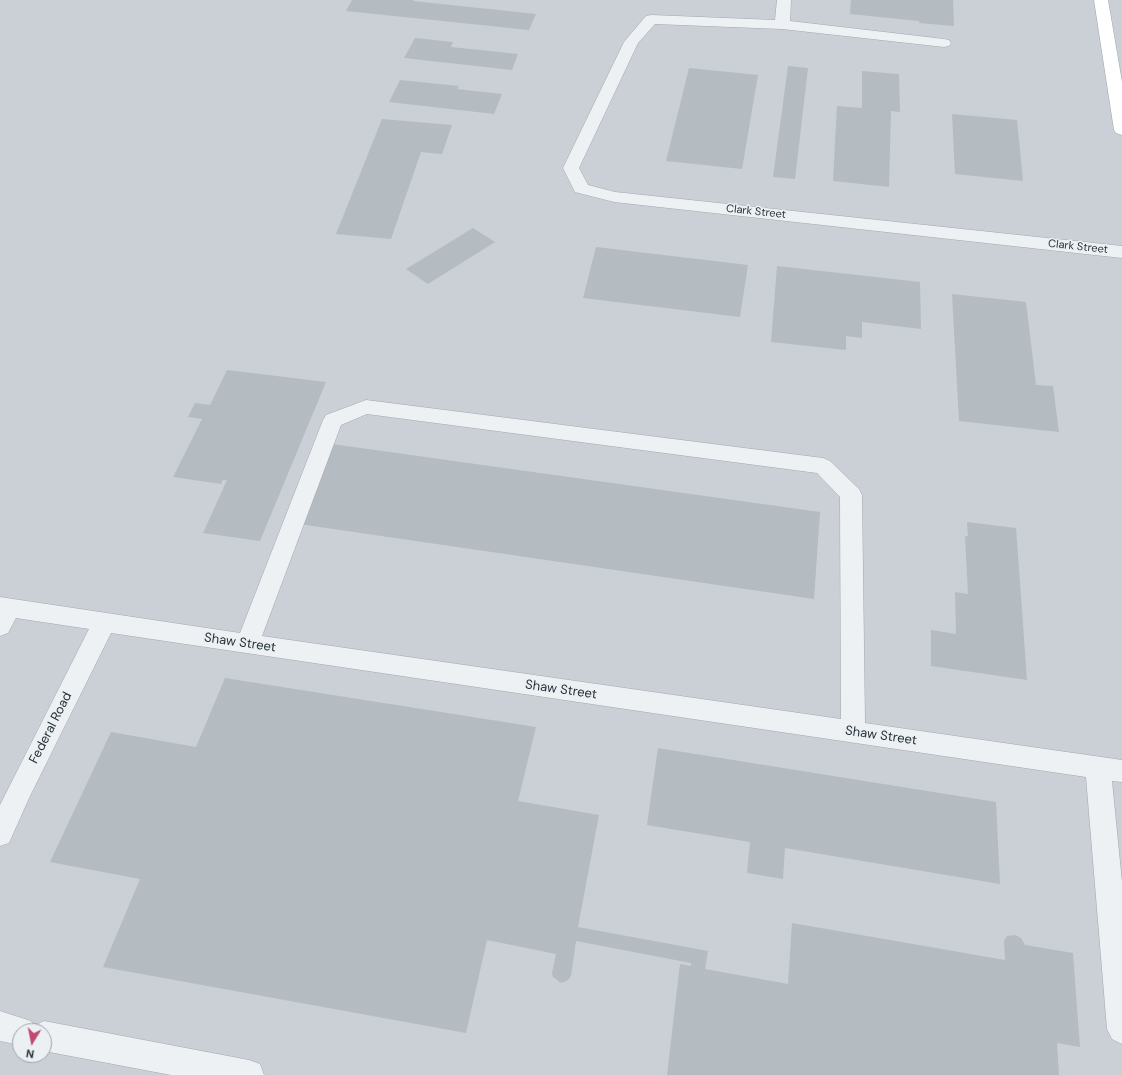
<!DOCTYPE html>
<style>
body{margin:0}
#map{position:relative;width:1122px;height:1075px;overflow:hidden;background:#dce1e5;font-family:"DM Sans",sans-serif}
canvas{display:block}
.north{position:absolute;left:12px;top:1023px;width:40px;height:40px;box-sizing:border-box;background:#ebf0f3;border:1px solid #9da4a9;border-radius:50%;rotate:190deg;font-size:11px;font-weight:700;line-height:16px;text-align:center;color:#27313a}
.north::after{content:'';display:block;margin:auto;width:14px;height:18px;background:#c2496f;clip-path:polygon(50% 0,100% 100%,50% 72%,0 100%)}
</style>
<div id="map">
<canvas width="1122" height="1075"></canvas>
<div class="north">N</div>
</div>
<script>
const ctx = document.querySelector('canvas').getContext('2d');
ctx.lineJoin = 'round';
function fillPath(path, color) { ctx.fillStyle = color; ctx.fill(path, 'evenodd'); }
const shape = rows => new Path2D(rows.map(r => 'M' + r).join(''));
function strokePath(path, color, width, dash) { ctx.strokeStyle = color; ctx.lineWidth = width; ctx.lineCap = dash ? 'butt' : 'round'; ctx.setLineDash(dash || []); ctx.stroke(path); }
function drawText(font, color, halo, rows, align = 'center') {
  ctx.font = font + ' "DM Sans",sans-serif'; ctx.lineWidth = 3; ctx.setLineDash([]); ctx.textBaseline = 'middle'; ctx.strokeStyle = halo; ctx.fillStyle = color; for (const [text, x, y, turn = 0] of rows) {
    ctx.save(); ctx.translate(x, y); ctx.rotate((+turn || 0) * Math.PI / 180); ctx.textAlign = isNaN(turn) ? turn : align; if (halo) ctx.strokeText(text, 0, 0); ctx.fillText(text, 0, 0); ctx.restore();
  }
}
fillPath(shape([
 [0,0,1122,0,1122,1075,0,1075],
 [20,1031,44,1031,44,1055,20,1055]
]), '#cad0d6');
fillPath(shape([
 [352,0,414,0,413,1,536,14,529,30,346,11],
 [851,0,953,0,954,26,919,23,919,21,850,14],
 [415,38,453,42,451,47,518,54,512,70,404,58],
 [788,66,808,68,795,179,773,177],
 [689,68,758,75,742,169,666,161],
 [862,71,899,74,900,112,891,111,889,187,833,181,837,106,862,108],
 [400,80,459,86,457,89,502,94,494,114,389,102],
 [952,114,1017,120,1023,181,955,174],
 [382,119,452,125,442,154,421,152,391,239,336,234],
 [473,228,495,242,428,284,406,269],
 [596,247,748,265,740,317,583,298],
 [777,266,920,282,921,329,862,322,862,338,846,336,846,350,771,342],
 [952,294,1026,302,1036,385,1053,386,1059,432,959,421],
 [227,370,326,382,260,541,203,533,227,480,223,480,221,484,173,477,202,419,188,417,195,403,210,405],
 [332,444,820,512,814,599,299,524],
 [967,522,1016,528,1027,680,931,666,931,630,956,634,955,592,968,594,965,536,968,536],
 [225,678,536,727,518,801,599,815,578,927,708,951,705,969,788,984,792,923,1005,960,1004,941,1007,936,1015,935,1021,938,1025,945,1073,953,1080,1047,1057,1043,1059,1075,667,1075,680,964,691,966,691,963,576,941,571,976,567,981,561,983,553,977,552,973,556,954,487,940,466,1033,103,967,140,879,50,862,111,732,196,747],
 [658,748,996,802,1000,884,785,848,783,879,747,873,750,842,647,825]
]), '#b4bbc1');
const minor = shape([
 [777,0,791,0,790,21,944,39,949,40,951,43,949,46,944,47,782,29,655,24,638,43,579,168,588,185,615,192,1122,246,1122,258,614,202,575,192,563,168,624,42,646,16,651,15,775,20,777,0],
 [366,400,823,458,830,461,859,489,862,495,865,723,1122,760,1122,782,1112,781,1122,882,1122,1044,1112,1039,1107,1029,1086,777,111,633,30,796,9,843,0,846,0,805,89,629,16,618,8,633,0,636,0,597,240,633,323,420,326,415,366,400],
 [367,414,817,473,840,497,841,719,262,636,341,425,367,414],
 [0,1011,31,1021,34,1026,44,1021,249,1060,260,1064,264,1075,171,1075,44,1051,44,1031,20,1031,20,1045,0,1041,0,1011]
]);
const major = shape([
 [1094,0,1108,0,1122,82,1122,135,1116,133,1114,130,1094,0]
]);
strokePath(minor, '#a2a9ae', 1);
strokePath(major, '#9ca7af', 1);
fillPath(minor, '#eef1f4');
fillPath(major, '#fff');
drawText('11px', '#27313a', '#ebf0f3', [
 ["Clark Street",756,212,6],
 ["Clark Street",1078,247,6]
]);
drawText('13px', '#27313a', '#ebf0f3', [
 ["Shaw Street",240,643,8],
 ["Shaw Street",561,690,8],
 ["Federal Road",51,728,-63],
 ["Shaw Street",881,736,8]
]);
</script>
